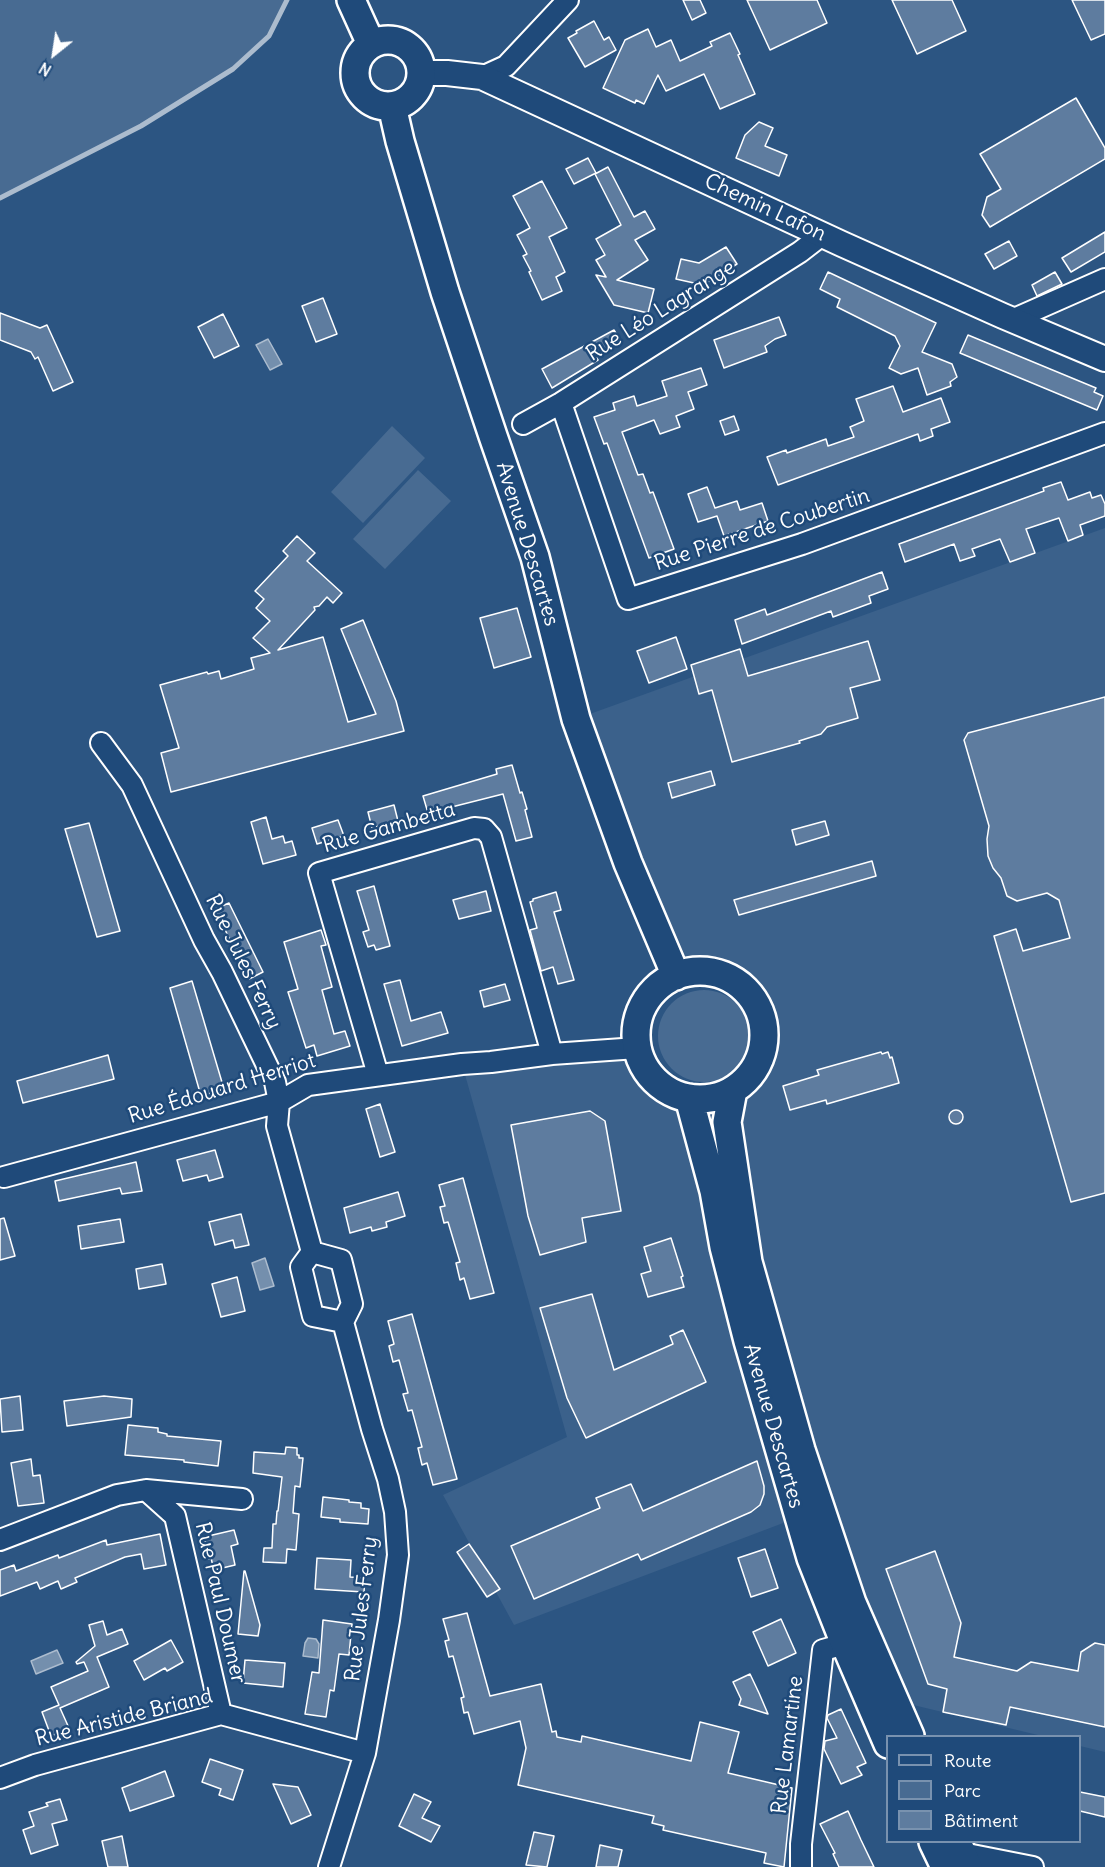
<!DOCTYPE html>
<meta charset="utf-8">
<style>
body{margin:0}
#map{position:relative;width:1105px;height:1867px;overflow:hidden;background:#2c5582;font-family:Delius,sans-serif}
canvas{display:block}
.legend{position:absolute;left:886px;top:1735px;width:195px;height:108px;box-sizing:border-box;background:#1f4a7a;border:2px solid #7992af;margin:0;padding:8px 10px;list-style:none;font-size:18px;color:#fff}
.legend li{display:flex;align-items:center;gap:12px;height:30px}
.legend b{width:30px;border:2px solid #7992af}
.north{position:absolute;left:24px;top:24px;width:60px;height:60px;-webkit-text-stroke:4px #1f4a7a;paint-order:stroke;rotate:210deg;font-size:16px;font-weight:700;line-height:24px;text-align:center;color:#fff}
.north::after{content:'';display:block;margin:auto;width:21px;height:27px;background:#fff;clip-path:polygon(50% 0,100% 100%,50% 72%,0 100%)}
</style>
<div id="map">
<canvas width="1105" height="1867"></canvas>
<ul class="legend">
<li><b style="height:8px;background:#1f4a7a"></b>Route</li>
<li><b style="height:16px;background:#486b92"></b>Parc</li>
<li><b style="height:16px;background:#5e7c9f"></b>Bâtiment</li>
</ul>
<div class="north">N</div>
</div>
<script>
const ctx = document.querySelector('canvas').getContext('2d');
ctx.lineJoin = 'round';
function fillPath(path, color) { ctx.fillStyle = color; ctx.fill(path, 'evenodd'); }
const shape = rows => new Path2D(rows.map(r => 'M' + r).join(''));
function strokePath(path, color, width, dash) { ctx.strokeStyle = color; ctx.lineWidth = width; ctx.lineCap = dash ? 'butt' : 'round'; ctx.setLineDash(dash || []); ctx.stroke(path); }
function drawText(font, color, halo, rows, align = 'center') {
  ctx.font = font + ' Delius,sans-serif'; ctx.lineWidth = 5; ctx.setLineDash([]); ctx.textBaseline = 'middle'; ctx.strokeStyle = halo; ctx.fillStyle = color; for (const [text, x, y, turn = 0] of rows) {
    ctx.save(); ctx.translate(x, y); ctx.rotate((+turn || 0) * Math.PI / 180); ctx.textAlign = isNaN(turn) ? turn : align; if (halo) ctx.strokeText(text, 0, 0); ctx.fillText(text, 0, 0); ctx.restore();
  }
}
fillPath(shape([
 [1105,528,1105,1752,1080,1746,1080,1736,1042,1736,905,1703,799,1517,514,1625,443,1495,567,1437,462,1064,637,1048,645,1069,672,1093,689,1098,746,1080,763,1044,763,1029,760,1015,755,1004,746,991,734,981,719,975,703,972,689,972,676,976,576,719]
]), '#3b618b');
fillPath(shape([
 [0,0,287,0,269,36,233,69,141,126,0,198],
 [392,426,425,458,363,523,331,492],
 [418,470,451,501,385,569,353,539],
 '658 1036a46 46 0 1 1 92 0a46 46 0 1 1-92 0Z'
]), '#486b92');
const water = shape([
 [268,339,282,364,270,370,256,345,268,339],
 [265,1258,274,1286,260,1290,252,1263,265,1258],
 [308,1638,316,1639,319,1644,318,1658,303,1656,305,1643,308,1638],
 [57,1650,63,1663,36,1674,31,1661,57,1650]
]);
fillPath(water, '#748fad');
strokePath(water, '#acbcce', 1.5);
strokePath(shape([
 [0,198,141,126,233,69,269,36,287,0]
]), '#acbcce', 5);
const building = shape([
 [683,0,700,0,706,13,692,20,683,0],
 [747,0,817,0,827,23,770,50,747,0],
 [892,0,952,0,966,31,917,54,892,0],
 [1072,0,1105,0,1105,34,1091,40,1072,0],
 [594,21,604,40,609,37,616,50,585,67,568,38,577,33,576,31,594,21],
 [648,29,656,47,671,40,680,61,712,46,710,42,730,33,740,54,738,55,755,94,720,109,704,74,666,91,658,75,644,104,636,100,635,103,603,88,625,40,648,29],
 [1076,98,1105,148,1105,159,990,227,982,215,987,197,1001,189,980,154,1076,98],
 [759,122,773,128,765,146,787,155,779,176,736,158,745,135,759,122],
 [588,158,596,173,574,184,566,169,588,158],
 [608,167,634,217,645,211,655,229,635,240,648,260,617,280,654,289,648,313,614,305,596,275,606,277,596,260,605,255,596,239,621,225,595,174,608,167],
 [542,181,567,228,549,237,565,272,556,277,562,291,542,300,529,272,531,271,523,256,527,254,517,235,530,228,513,196,542,181],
 [1105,232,1105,252,1071,272,1062,258,1105,232],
 [1009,241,1017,256,994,269,985,254,1009,241],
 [726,247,737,264,703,285,676,279,681,259,699,263,726,247],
 [828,272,936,323,922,352,952,364,957,377,950,382,951,386,927,395,918,368,901,374,889,368,900,346,895,336,837,307,840,299,820,289,828,272],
 [1055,272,1062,284,1037,296,1032,285,1055,272],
 [323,298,337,334,316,342,302,306,323,298],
 [0,313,40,328,47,325,73,382,53,391,38,357,35,359,31,352,0,340,0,313],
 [223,314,239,346,214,358,198,327,223,314],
 [779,317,786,335,775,339,765,346,767,352,724,368,714,340,779,317],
 [614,330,621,342,596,357,598,360,552,388,542,369,614,330],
 [968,335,1096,388,1094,392,1103,396,1097,410,960,353,968,335],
 [701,368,707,385,688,392,694,409,676,416,680,427,660,434,654,420,622,432,638,475,643,474,650,493,653,492,674,549,649,558,607,443,604,444,594,417,615,410,613,403,634,396,637,406,667,396,662,381,701,368],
 [893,386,903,412,941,398,950,422,931,429,933,436,920,441,918,434,778,485,767,457,786,450,787,453,826,439,828,446,854,437,850,427,864,421,856,399,893,386],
 [734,416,739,430,725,435,720,421,734,416],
 [1061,482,1068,500,1090,492,1092,498,1101,495,1105,504,1105,516,1080,525,1083,535,1068,541,1059,518,1026,529,1035,553,1010,562,1000,539,972,549,975,556,960,561,954,544,905,562,899,544,1044,491,1043,488,1061,482],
 [707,487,715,508,737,501,740,510,762,503,768,521,724,536,717,516,698,522,688,494,707,487],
 [297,536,315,553,307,561,342,593,333,603,327,597,319,606,314,607,315,610,278,650,323,637,348,722,376,714,341,629,363,620,396,701,404,731,171,792,161,753,179,748,160,685,207,672,208,674,219,671,221,679,254,669,251,658,270,653,253,638,270,621,256,608,264,599,255,591,288,556,283,551,297,536],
 [882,572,888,589,869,596,871,603,833,617,831,611,742,644,735,620,765,609,767,615,882,572],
 [517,608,531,657,494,668,480,618,517,608],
 [676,637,687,669,649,683,637,651,676,637],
 [868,641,880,680,850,688,858,718,827,727,821,734,799,741,800,743,732,762,712,690,699,694,691,665,740,649,748,676,868,641],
 [1105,697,1105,1193,1071,1202,994,936,1016,929,1023,951,1070,938,1059,900,1047,893,1017,901,1007,896,1001,878,993,868,988,856,987,839,989,826,964,740,968,733,1105,697],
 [512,765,520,793,522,792,527,809,525,810,532,837,516,841,503,794,428,813,423,796,497,774,496,769,512,765],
 [711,771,715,785,672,798,668,783,711,771],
 [394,805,398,821,372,828,368,812,394,805],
 [266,817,272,839,283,836,285,843,292,841,296,855,263,864,251,822,266,817],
 [338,820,344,836,317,844,312,828,338,820],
 [825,821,829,835,796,845,792,830,825,821],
 [89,823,120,931,97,937,65,829,89,823],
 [872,861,876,876,739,915,734,900,872,861],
 [374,886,390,946,376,950,374,945,368,947,363,932,369,930,357,891,374,886],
 [486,891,491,911,459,919,453,900,486,891],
 [556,892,561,910,554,912,574,980,558,984,553,967,541,971,530,930,537,928,530,902,533,901,533,899,556,892],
 [229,903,263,972,249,979,215,909,229,903],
 [321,930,326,945,321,946,332,987,322,990,334,1034,345,1031,350,1046,317,1056,314,1045,306,1048,288,992,298,989,284,942,321,930],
 [400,980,411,1021,441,1012,448,1033,402,1046,384,984,400,980],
 [192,981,224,1089,201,1096,170,988,192,981],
 [505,984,510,1000,484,1007,480,991,505,984],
 [881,1052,882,1054,888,1052,890,1058,892,1057,899,1083,827,1104,826,1100,790,1110,783,1086,819,1075,817,1070,881,1052],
 [108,1055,114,1079,23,1103,17,1081,108,1055],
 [380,1104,395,1152,380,1157,366,1109,380,1104],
 '949 1117a7 7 0 1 1 14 0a7 7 0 1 1-14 0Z',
 [590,1111,605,1121,621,1211,582,1218,586,1242,540,1255,528,1216,511,1125,590,1111],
 [215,1150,223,1177,209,1181,207,1175,183,1181,177,1160,215,1150],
 [136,1162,142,1191,122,1194,120,1188,59,1201,55,1181,136,1162],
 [463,1178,494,1293,470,1299,464,1278,460,1280,456,1263,460,1262,448,1222,444,1223,440,1207,445,1206,439,1185,463,1178],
 [398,1192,405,1216,386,1222,387,1227,372,1231,371,1227,350,1233,344,1208,398,1192],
 [241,1214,249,1245,235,1248,233,1240,215,1245,209,1222,241,1214],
 [4,1218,15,1256,0,1260,0,1219,4,1218],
 [120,1219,124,1242,81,1249,78,1226,120,1219],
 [671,1238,683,1276,681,1277,684,1287,648,1297,641,1274,651,1271,644,1247,671,1238],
 [162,1264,166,1284,139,1289,136,1269,162,1264],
 [237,1277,245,1311,221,1317,212,1284,237,1277],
 [592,1294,614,1370,673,1344,670,1336,683,1330,706,1382,586,1438,567,1398,540,1308,592,1294],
 [412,1314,457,1479,433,1485,427,1463,422,1465,418,1448,422,1447,412,1410,408,1411,403,1394,408,1393,399,1360,393,1362,389,1346,394,1344,388,1321,412,1314],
 [20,1396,23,1430,2,1432,0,1399,20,1396],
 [104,1396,132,1399,131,1417,67,1426,64,1401,104,1396],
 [128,1425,158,1428,158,1432,167,1434,167,1436,221,1441,218,1466,184,1462,184,1460,125,1455,128,1425],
 [286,1447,297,1448,297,1455,299,1455,299,1458,303,1458,300,1487,295,1486,293,1513,299,1514,296,1550,287,1549,286,1563,263,1562,264,1548,272,1548,273,1524,276,1524,277,1511,278,1511,282,1477,253,1473,254,1452,285,1454,286,1447],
 [31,1459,33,1476,40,1475,44,1503,18,1506,11,1463,31,1459],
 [757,1461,764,1486,764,1494,760,1505,751,1512,641,1560,638,1554,534,1599,511,1546,600,1508,596,1498,631,1484,643,1511,757,1461],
 [323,1497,349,1500,349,1502,361,1503,361,1508,369,1509,368,1524,340,1522,340,1519,321,1517,323,1497],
 [234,1530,238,1544,231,1546,235,1565,214,1570,211,1558,209,1559,204,1537,234,1530],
 [160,1534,166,1565,144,1569,141,1554,125,1557,75,1578,77,1582,61,1589,58,1581,40,1589,37,1582,0,1596,0,1570,14,1565,16,1571,58,1555,59,1558,106,1540,107,1545,160,1534],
 [469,1544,500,1589,487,1597,457,1552,469,1544],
 [765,1549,778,1588,751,1597,738,1558,765,1549],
 [935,1551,961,1623,954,1657,1017,1671,1031,1662,1078,1671,1081,1652,1095,1643,1105,1645,1105,1727,1010,1707,1006,1725,943,1712,947,1689,928,1684,886,1569,935,1551],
 [317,1558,351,1560,350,1577,365,1578,364,1592,315,1589,317,1558],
 [244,1571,245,1571,260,1625,258,1636,238,1634,244,1571],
 [467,1613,490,1696,541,1684,552,1732,556,1731,557,1737,581,1742,582,1736,691,1761,700,1722,739,1732,728,1773,792,1788,784,1867,764,1863,766,1853,663,1830,664,1826,652,1823,654,1816,518,1785,526,1748,520,1721,474,1734,468,1712,464,1713,461,1698,464,1697,453,1656,449,1657,445,1641,449,1640,443,1619,467,1613],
 [781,1619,796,1653,768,1666,753,1632,781,1619],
 [323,1620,352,1624,349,1655,339,1654,334,1691,330,1690,326,1717,305,1714,312,1672,319,1673,323,1620],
 [103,1621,107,1635,122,1629,128,1644,97,1657,109,1687,60,1708,69,1728,51,1736,42,1712,59,1705,51,1687,88,1671,84,1662,77,1664,76,1662,95,1646,89,1625,103,1621],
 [171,1640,183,1662,167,1671,165,1668,144,1680,134,1661,171,1640],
 [245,1660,285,1663,283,1687,243,1683,245,1660],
 [750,1674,759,1693,768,1714,739,1705,741,1699,733,1682,750,1674],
 [841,1709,866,1763,857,1767,862,1775,841,1784,824,1749,825,1741,837,1738,827,1718,828,1715,841,1709],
 [210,1759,243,1770,233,1800,219,1795,221,1789,202,1782,210,1759],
 [165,1771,174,1796,130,1811,122,1788,165,1771],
 [273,1784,298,1787,311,1815,291,1824,273,1784],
 [1080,1792,1105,1797,1105,1817,1080,1811,1080,1792],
 [414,1794,431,1802,422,1818,440,1826,431,1842,399,1826,414,1794],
 [60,1799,67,1820,52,1824,58,1845,31,1854,23,1830,34,1826,29,1812,48,1806,46,1803,60,1799],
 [848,1811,861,1840,874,1867,839,1867,833,1854,835,1853,820,1824,848,1811],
 [534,1832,554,1836,547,1867,526,1865,534,1832],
 [122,1836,128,1867,108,1867,102,1841,122,1836],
 [600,1845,622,1850,618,1867,596,1867,600,1845]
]);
fillPath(building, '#5e7c9f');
strokePath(building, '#fff', 1.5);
const minor = shape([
 [482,77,506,66,568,0],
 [1012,320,1105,279],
 [561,403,628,599,802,544,1105,433],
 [523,424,561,403,800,252,822,235],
 [101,743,132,785,204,940,222,972,275,1082,279,1102,277,1126,312,1252],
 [378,1075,319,873,474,828,484,829,491,837,552,1054],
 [4,1177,279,1102,308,1085,462,1064,491,1062,552,1054,637,1048],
 [312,1252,341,1260,352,1304,343,1322,313,1316,301,1267,312,1252],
 [146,1490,242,1499],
 [0,1540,117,1495,146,1490,175,1516,221,1714],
 [0,1778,35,1765,221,1714,365,1753],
 [962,1853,1033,1867],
 [329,1867,365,1753,389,1620,398,1555,395,1512,388,1479,372,1429,343,1322],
 [801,1867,801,1844,823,1650,845,1644]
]);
const tertiary = shape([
 [421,73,447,73,482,77,842,244,1003,316,1105,359]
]);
const secondary = shape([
 [351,0,371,44],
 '355 73a33 33 0 1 1 66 0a33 33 0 1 1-66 0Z',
 [392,106,400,141,445,292,493,436,535,557,576,719,628,863,676,976],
 '636 1035a64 64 0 1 1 128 0a64 64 0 1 1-128 0Z',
 [733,1090,727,1122,748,1262,801,1450,852,1603,910,1736],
 [689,1098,714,1191,724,1247,748,1341,811,1558,845,1644,888,1744],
 [933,1842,945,1867],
 [957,1842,968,1867]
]);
strokePath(minor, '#fff', 24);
strokePath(tertiary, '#fff', 28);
strokePath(secondary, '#fff', 32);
strokePath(minor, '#1f4a7a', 20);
strokePath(tertiary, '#1f4a7a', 24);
strokePath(secondary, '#1f4a7a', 27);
drawText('21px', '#fff', '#1f4a7a', [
 ["Chemin Lafon",765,208,25],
 ["Rue Léo Lagrange",661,311,-32],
 ["Rue Pierre de Coubertin",762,530,-18],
 ["Avenue Descartes",527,544,73],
 ["Rue Gambetta",389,828,-16],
 ["Rue Jules Ferry",243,962,64],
 ["Rue Édouard Herriot",222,1089,-17],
 ["Avenue Descartes",773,1426,74],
 ["Rue Paul Doumer",220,1603,77],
 ["Rue Jules Ferry",362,1609,-83],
 ["Rue Aristide Briand",124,1718,-14],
 ["Rue Lamartine",788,1745,-83]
]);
</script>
